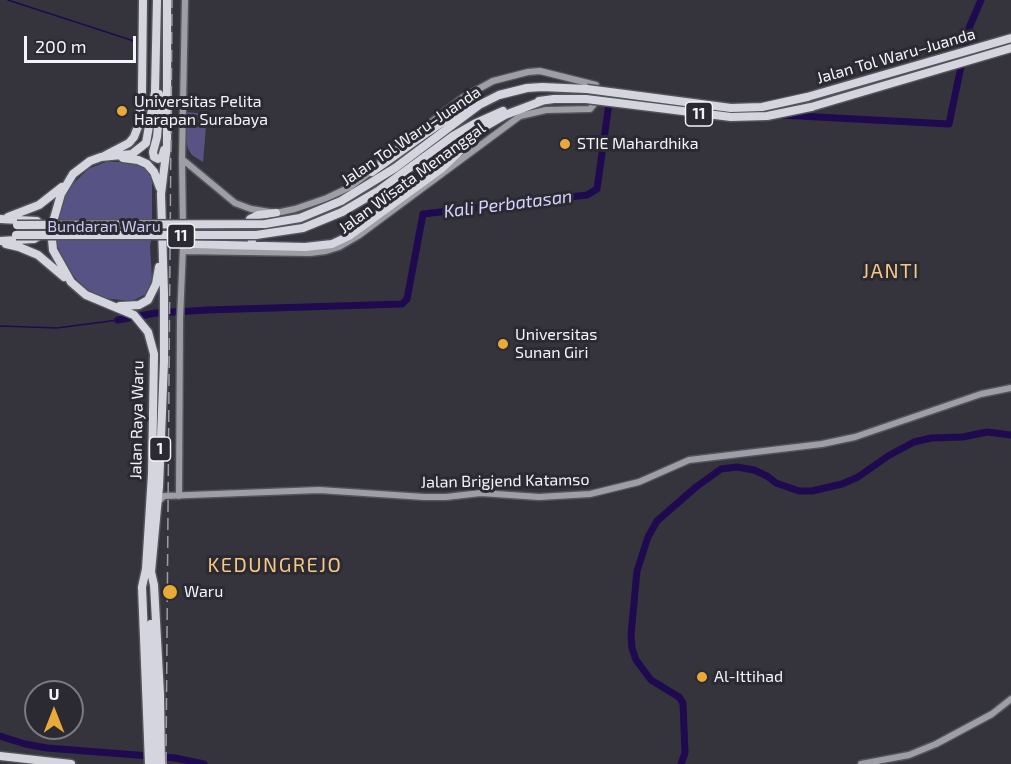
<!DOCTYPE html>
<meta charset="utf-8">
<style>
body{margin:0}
#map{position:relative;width:1011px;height:764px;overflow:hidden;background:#35343d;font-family:"Exo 2",sans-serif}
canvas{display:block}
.north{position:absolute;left:24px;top:680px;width:60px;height:60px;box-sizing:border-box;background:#2b2a32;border:2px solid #7b7a81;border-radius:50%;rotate:0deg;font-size:16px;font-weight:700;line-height:24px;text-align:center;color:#f3f3f8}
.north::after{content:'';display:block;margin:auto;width:21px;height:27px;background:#e9aa38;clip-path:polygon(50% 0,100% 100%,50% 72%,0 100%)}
.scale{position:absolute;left:24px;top:36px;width:112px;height:27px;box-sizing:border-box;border:3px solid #f3f3f8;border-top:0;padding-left:8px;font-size:18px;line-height:21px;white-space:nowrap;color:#f3f3f8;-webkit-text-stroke:4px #2b2a32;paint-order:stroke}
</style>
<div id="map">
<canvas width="1011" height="764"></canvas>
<div class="north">U</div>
<div class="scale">200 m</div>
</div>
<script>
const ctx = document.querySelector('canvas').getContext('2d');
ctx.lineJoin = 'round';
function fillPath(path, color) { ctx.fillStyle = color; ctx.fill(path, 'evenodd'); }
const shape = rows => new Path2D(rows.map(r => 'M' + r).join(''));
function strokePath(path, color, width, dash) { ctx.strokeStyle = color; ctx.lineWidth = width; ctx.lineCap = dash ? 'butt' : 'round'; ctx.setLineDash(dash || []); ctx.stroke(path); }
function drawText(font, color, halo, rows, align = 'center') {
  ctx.font = font + ' "Exo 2",sans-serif'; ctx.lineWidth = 6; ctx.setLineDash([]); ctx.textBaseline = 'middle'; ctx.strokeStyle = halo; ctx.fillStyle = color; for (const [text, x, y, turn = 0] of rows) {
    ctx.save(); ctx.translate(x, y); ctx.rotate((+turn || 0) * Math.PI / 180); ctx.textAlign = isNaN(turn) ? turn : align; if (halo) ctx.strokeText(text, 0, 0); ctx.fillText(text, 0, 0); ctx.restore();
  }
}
fillPath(shape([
 [186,112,207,114,203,162,192,155,188,149,186,139],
 [106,162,133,162,147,168,152,178,152,234,150,247,152,279,150,289,146,294,132,301,102,298,92,293,79,282,66,267,56,242,56,220,67,190,88,169]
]), '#585385');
strokePath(shape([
 [8,0,134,41],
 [0,326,57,328,118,320]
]), '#1f0a4f', 1.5);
strokePath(shape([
 [703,110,745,113],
 [780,115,949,124,969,28,981,0],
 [118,320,156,313,208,310,402,304,407,299,423,214,587,195,597,189,610,96,671,106],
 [0,736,25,744,47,748,175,758,204,764],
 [681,764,685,753,683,703,679,697,651,680,636,660,632,648,631,635,637,571,648,537,657,521,696,487,721,469,737,467,754,470,767,476,776,483,799,491,812,491,842,484,858,477,888,456,914,442,931,438,963,437,987,432,1011,435]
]), '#1f0a4f', 7);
const secondary = shape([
 [182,159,235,203,251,209,276,213,295,209,327,198,350,187,373,170],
 [183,227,182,159,185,0],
 [183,251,310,253,326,251,339,247,358,236,520,116,546,110,590,109,595,103,596,85,540,71,528,72,493,81,462,98,380,162],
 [179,496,180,320,183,247],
 [158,502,164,496,319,490,424,497,446,497,481,493,539,497,590,494,639,482,689,460,822,444,855,437,981,394,1011,388],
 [861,764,909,755,936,744,992,714,1011,699]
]);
const highway = shape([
 [159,94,160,105,157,137,153,152,154,157,158,159,162,157,164,150],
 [807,97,1011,38],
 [539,101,554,99,586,99],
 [811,107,1011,48],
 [104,156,129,143,134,137,139,124,142,92,143,0],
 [123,158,138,160,147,164,154,172,160,188],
 [372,172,425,134,458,112,471,106],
 [341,201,395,168,479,105,499,95,527,88,542,87,587,89],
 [342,212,378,191,453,136,474,124,503,111],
 [8,217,39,205,62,187],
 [0,219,37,221,41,225,42,229,39,236,34,239,0,241],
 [252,240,246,230,250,219,258,215,276,213],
 [6,244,19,247,38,255,64,277],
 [183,244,305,247,332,244,349,236,441,169,486,126,505,115,542,101],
 [120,306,139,305,148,300,156,284,159,267],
 [151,624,155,764],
 [0,756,71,764],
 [149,764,142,587,146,569,152,474,154,354,148,332,134,315,86,295,71,282,53,250,51,229,61,194,73,174,90,161,101,157,132,154,146,143,155,92,157,0],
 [161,764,160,694,154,585,151,572,159,487,164,362,164,293,161,194,167,145,167,0]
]);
strokePath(secondary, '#53535b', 9);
strokePath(highway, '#53535b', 11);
strokePath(secondary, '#9e9ea5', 6);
strokePath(highway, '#d5d5df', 8);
strokePath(shape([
 [166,764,172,0]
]), '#9d9ca3', 1.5, [12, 6]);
const highwayBridge = shape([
 [587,89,731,108,762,107,807,97],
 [586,99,731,117,767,116,811,107],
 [17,225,265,224,300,218,341,201],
 [16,235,256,235,303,228,342,212]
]);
strokePath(highwayBridge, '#53535b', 11, []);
strokePath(highwayBridge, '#d5d5df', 8);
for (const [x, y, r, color] of [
 [122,111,6,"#e9aa38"],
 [565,144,6,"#e9aa38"],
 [503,344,6,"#e9aa38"],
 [170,592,8,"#e9aa38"],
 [702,677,6,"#e9aa38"]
]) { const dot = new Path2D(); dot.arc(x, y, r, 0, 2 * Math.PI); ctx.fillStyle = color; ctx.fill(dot); strokePath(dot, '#2b2a32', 2); }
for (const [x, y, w] of [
 [699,114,27],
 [181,236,27],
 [160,449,21]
]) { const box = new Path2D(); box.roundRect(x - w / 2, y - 12, w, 24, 4.5); ctx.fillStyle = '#2b2a32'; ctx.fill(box); strokePath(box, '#f3f3f8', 1.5); }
drawText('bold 15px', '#f3f3f8', null, [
 ["11",699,114],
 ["11",181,236],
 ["1",160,449]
]);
drawText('16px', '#f3f3f8', '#2b2a32', [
 ["Jalan Tol Waru–Juanda",896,56,-16],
 ["Jalan Tol Waru–Juanda",411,136,-34],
 ["Jalan Wisata Menanggal",412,178,-36],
 ["Jalan Raya Waru",137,420,-89],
 ["Jalan Brigjend Katamso",505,481,-1]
]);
drawText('16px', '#f3f3f8', '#2b2a32', [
 ["Universitas Pelita",134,102],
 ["Harapan Surabaya",134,120],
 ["STIE Mahardhika",577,144],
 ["Universitas",515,335],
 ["Sunan Giri",515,353],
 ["Waru",184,592],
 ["Al-Ittihad",714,677]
], 'left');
drawText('16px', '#cac7f0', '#2b2a32', [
 ["Bundaran Waru",104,227]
]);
drawText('italic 18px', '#d7d5ff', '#2b2a32', [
 ["Kali Perbatasan",508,204,-7]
]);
ctx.letterSpacing = '1.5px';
drawText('20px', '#f5c984', '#2b2a32', [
 ["JANTI",891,271],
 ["KEDUNGREJO",275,565]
]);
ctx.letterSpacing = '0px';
</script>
